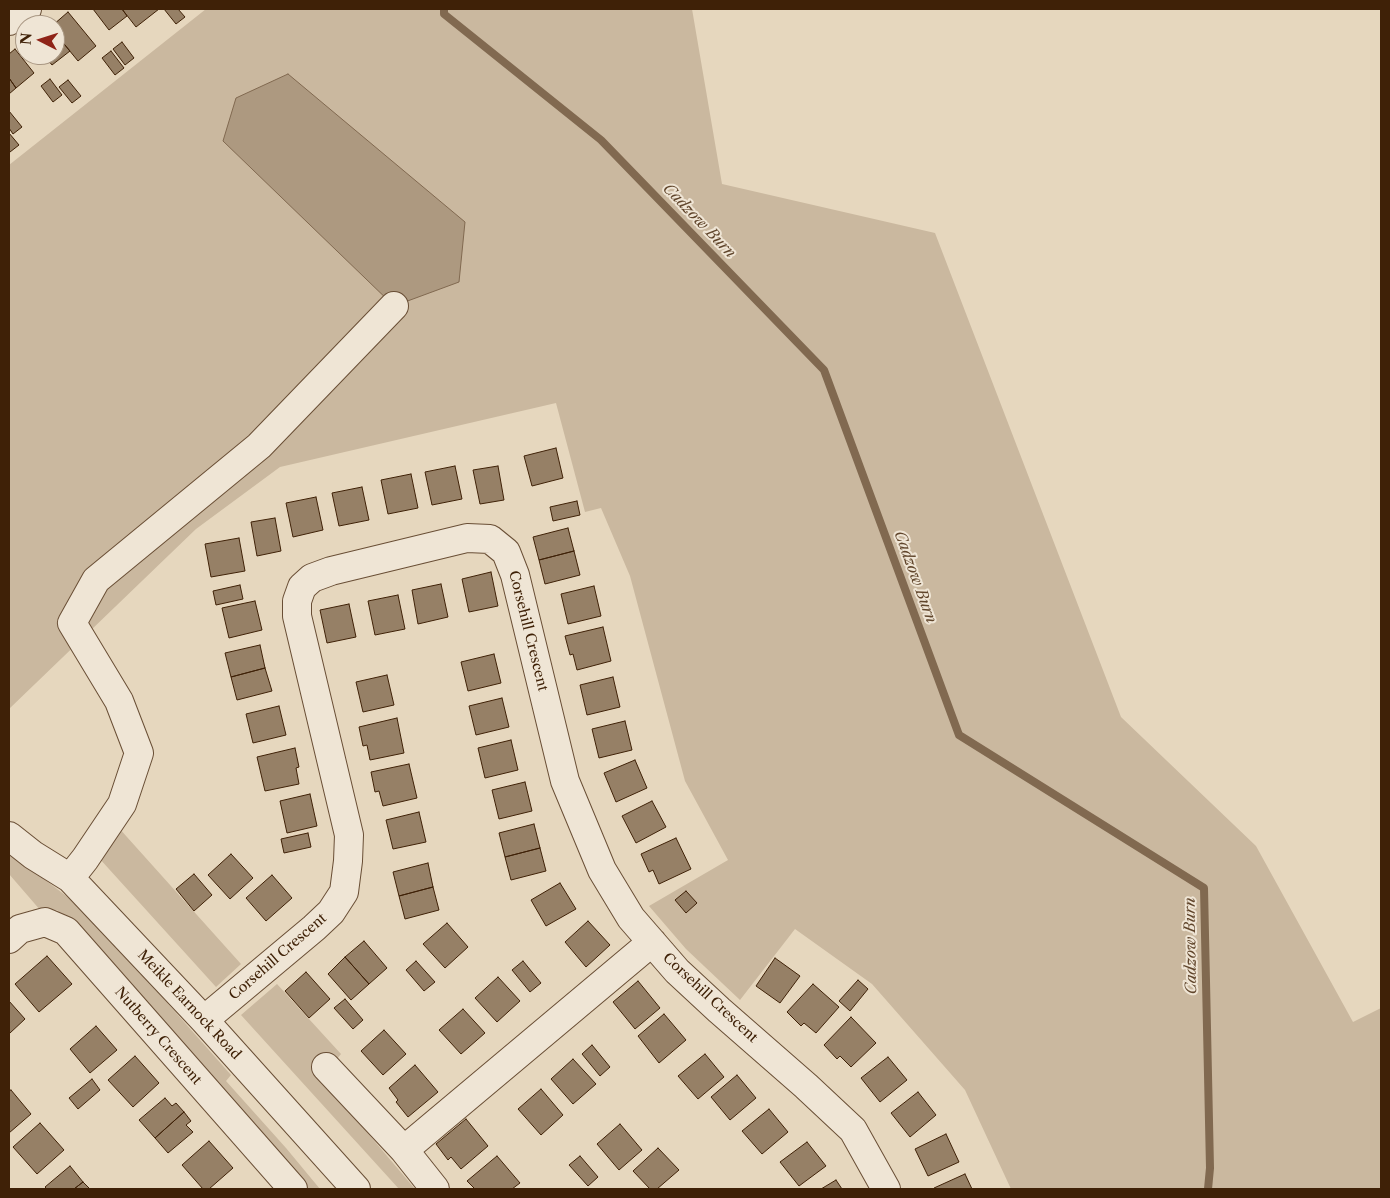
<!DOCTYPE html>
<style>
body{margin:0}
#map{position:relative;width:1390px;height:1198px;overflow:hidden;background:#e6d7be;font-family:"Libre Caslon Text",serif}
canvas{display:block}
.frame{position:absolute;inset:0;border:10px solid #3f2107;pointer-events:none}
.north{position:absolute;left:15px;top:15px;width:50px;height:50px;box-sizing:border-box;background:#efe5d5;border:1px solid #a99783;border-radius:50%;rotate:275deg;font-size:14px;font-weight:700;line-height:20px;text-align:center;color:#3f2107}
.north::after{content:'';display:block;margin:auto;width:18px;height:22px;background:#8f2418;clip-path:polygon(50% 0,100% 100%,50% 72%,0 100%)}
</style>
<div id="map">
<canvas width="1390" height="1198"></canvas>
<div class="frame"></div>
<div class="north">N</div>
</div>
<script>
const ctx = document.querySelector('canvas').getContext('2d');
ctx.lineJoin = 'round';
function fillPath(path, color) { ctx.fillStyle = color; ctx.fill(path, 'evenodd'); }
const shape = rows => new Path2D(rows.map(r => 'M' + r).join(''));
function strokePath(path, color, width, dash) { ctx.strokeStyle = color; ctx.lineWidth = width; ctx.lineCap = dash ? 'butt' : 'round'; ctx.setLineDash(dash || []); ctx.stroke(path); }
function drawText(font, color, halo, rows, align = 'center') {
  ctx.font = font + ' "Libre Caslon Text",serif'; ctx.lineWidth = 4; ctx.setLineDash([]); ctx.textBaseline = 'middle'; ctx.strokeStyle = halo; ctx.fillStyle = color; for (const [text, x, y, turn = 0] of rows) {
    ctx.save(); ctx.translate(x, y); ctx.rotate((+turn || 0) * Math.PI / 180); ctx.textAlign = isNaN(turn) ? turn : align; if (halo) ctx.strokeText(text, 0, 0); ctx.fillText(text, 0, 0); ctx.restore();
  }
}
fillPath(shape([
 [206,9,692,9,722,184,935,233,1121,717,1256,846,1353,1022,1381,1008,1381,1189,1011,1189,965,1090,872,984,795,929,740,1000,686,949,649,906,728,860,685,781,630,576,601,508,585,512,556,403,280,467,196,529,9,709,9,165],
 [118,827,241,964,216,987,99,858],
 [9,852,87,912,231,1075,226,1081,286,1148,320,1189,305,1189,57,910,41,911,9,874],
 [277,984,341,1054,333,1064,323,1055,311,1066,415,1189,399,1189,241,1015]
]), '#cab89f');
const water = shape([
 [288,74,465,222,459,282,394,306,223,141,236,98,288,74]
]);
fillPath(water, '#ad9980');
strokePath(water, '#816950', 1);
strokePath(shape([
 [444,9,444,14,601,140,824,370,959,735,1204,888,1210,1168,1208,1189]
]), '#816950', 8);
const building = shape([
 [93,9,122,9,127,16,109,30,93,9],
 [122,9,159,9,136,27,122,9],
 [164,9,178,9,185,17,176,24,164,9],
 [68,12,96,46,78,61,55,33,55,25,53,25,68,12],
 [55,33,70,51,52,65,44,55,55,55,55,33],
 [122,42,134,58,125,65,113,49,122,42],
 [15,49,34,73,16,88,9,78,9,54,15,49],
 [111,51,124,68,115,75,102,58,111,51],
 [9,78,16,88,9,94,9,78],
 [50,79,62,95,53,102,41,86,50,79],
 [68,80,81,96,72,103,59,87,68,80],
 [9,111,22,127,13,134,9,128,9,111],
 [9,133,19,145,10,152,9,151,9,133],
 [556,448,563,478,532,486,524,456,556,448],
 [455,466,462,499,432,505,425,472,455,466],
 [498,466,504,500,480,504,473,470,498,466],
 [411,474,418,508,388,514,381,480,411,474],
 [362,487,369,520,339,526,332,493,362,487],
 [316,497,323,530,293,537,286,503,316,497],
 [577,501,580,515,553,521,550,507,577,501],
 [275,518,281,551,257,556,251,522,275,518],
 [568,528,574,551,539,560,533,537,568,528],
 [239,538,245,571,211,577,205,544,239,538],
 [574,551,580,575,545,584,539,560,574,551],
 [491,572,498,606,469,612,462,579,491,572],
 [441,584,448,617,418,624,412,590,441,584],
 [240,585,243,599,216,605,213,591,240,585],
 [594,586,601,616,568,624,561,594,594,586],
 [398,595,405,629,375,635,368,601,398,595],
 [255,601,262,630,229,638,222,608,255,601],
 [349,604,356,637,327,643,320,610,349,604],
 [603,627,611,661,577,670,573,654,570,655,565,636,603,627],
 [260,645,265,668,231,677,225,653,260,645],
 [494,654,501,683,468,691,461,662,494,654],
 [265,668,272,691,237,700,231,677,265,668],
 [387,675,394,705,363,712,356,682,387,675],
 [613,677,620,707,587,715,580,685,613,677],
 [502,698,509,727,476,735,469,706,502,698],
 [279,706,286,735,253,743,246,714,279,706],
 [397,718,404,753,370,760,367,745,363,746,359,727,397,718],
 [625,721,632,750,599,758,592,729,625,721],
 [511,740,518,770,485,778,478,748,511,740],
 [295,748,299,767,296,768,299,784,265,791,257,757,295,748],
 [635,760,647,788,616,802,604,773,635,760],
 [409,764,417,798,383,806,379,791,375,792,371,772,409,764],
 [525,782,532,811,499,819,492,790,525,782],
 [310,794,317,826,287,833,280,801,310,794],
 [652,801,666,827,636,843,622,816,652,801],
 [419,812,426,842,393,849,386,820,419,812],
 [534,824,540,848,505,857,499,833,534,824],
 [308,833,311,847,284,853,281,839,308,833],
 [676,838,691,869,659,884,653,870,649,872,641,854,676,838],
 [540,848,546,871,511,880,505,857,540,848],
 [231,854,253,878,230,899,208,875,231,854],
 [428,863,433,887,399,896,393,872,428,863],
 [194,874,212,895,194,911,176,889,194,874],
 [272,875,292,898,266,921,246,898,272,875],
 [560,883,576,909,546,926,531,900,560,883],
 [433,887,439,910,405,919,399,896,433,887],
 [686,891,697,903,686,913,675,900,686,891],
 [588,921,610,945,586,967,565,942,588,921],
 [447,923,468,947,445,968,423,944,447,923],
 [364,941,387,968,369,984,345,957,364,941],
 [47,956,72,984,39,1012,15,984,47,956],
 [345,957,369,984,351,1000,328,974,345,957],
 [775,958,800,976,780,1003,756,986,775,958],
 [416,961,435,982,424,991,406,970,416,961],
 [523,961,541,983,530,992,512,970,523,961],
 [306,972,330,999,309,1018,285,991,306,972],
 [498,977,520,1001,497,1022,475,998,498,977],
 [858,980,868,989,850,1011,839,1001,858,980],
 [638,981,660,1008,635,1029,613,1002,638,981],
 [813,984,839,1007,816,1033,804,1023,801,1026,787,1012,813,984],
 [345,999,363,1020,353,1029,334,1008,345,999],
 [9,1001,25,1019,10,1033,9,1032,9,1001],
 [463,1009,485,1033,461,1054,439,1030,463,1009],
 [664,1014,686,1040,659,1063,638,1036,664,1014],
 [851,1017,876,1043,851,1067,840,1056,837,1059,824,1045,851,1017],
 [96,1026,117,1050,90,1073,70,1049,96,1026],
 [384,1030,406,1054,383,1075,361,1051,384,1030],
 [592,1045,610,1067,600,1076,582,1054,592,1045],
 [705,1054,724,1077,698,1099,678,1076,705,1054],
 [135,1056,159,1083,133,1107,108,1080,135,1056],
 [888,1057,907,1080,880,1102,861,1078,888,1057],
 [573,1059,596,1084,573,1104,551,1079,573,1059],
 [415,1065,438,1092,408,1117,396,1102,398,1100,389,1088,415,1065],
 [737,1075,756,1098,730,1120,711,1097,737,1075],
 [92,1079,100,1090,78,1109,69,1098,92,1079],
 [541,1089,563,1115,541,1135,518,1109,541,1089],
 [11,1090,31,1114,9,1133,9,1091,11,1090],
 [918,1092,936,1115,910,1137,891,1113,918,1092],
 [165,1098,172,1106,176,1103,184,1112,155,1138,139,1120,165,1098],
 [769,1109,788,1132,762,1154,742,1131,769,1109],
 [184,1112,191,1121,186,1125,193,1132,168,1153,155,1138,184,1112],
 [466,1119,488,1146,461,1169,451,1157,448,1160,436,1144,466,1119],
 [40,1123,64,1150,37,1174,13,1147,40,1123],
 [620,1124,642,1150,619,1170,597,1144,620,1124],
 [946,1134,959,1162,928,1176,915,1149,946,1134],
 [209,1141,233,1168,209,1189,203,1189,182,1165,209,1141],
 [807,1142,826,1166,799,1186,780,1162,807,1142],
 [658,1148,679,1170,657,1189,650,1189,633,1171,658,1148],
 [497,1156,520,1183,512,1189,475,1189,467,1181,497,1156],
 [580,1156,598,1177,588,1186,569,1165,580,1156],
 [70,1166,83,1182,74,1189,47,1189,45,1187,70,1166],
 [965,1174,972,1189,934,1189,934,1188,965,1174],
 [836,1180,842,1189,821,1189,836,1180],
 [83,1182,90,1189,74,1189,83,1182]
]);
fillPath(building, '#968066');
strokePath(building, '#3f2107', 1);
const minor = shape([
 [9,21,27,9],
 [9,836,33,855,70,878,204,1020,356,1189],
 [70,878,85,859,122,804,139,753,119,701,72,623,96,580,259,446,394,306],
 [9,939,20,929,45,922,66,931,293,1189],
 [204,1020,314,928,331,912,344,892,348,861,349,835,297,616,297,601,302,587,312,578,331,571,467,538,490,539,506,552,515,575,565,781,602,870,631,918,677,971,719,1010,806,1086,853,1130,886,1189],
 [326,1067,404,1150,435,1189],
 [404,1150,652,942]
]);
strokePath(minor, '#694e35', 30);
strokePath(minor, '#efe5d5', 28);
drawText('14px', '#3f2107', '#efe5d5', [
 ["Corsehill Crescent",528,631,76],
 ["Corsehill Crescent",278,957,-41],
 ["Corsehill Crescent",710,998,43],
 ["Meikle Earnock Road",189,1005,47],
 ["Nutberry Crescent",158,1036,49]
]);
drawText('italic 15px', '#60452b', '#efe5d5', [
 ["Cadzow Burn",699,221,46],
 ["Cadzow Burn",915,577,70],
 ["Cadzow Burn",1191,946,-91]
]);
</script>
